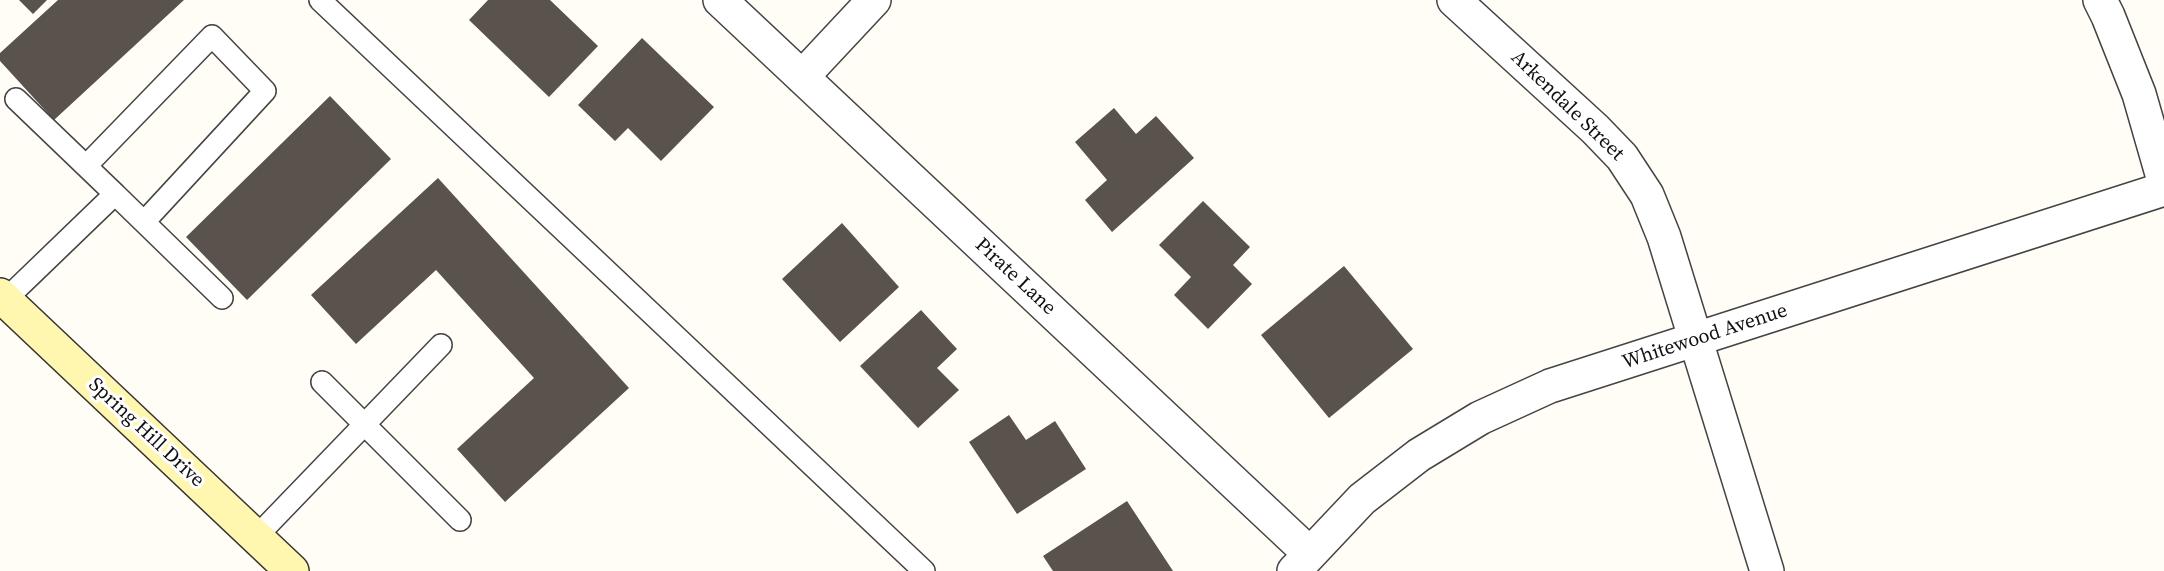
<!DOCTYPE html>
<style>
body{margin:0}
canvas{display:block;background:#fffdf5}
</style>
<canvas width="2164" height="571"></canvas>
<script>
const ctx = document.querySelector('canvas').getContext('2d');
ctx.lineJoin = 'round';
function fillPath(path, color) { ctx.fillStyle = color; ctx.fill(path, 'evenodd'); }
const shape = rows => new Path2D(rows.map(r => 'M' + r).join(''));
function strokePath(path, color, width, dash) { ctx.strokeStyle = color; ctx.lineWidth = width; ctx.lineCap = dash ? 'butt' : 'round'; ctx.setLineDash(dash || []); ctx.stroke(path); }
function drawText(font, color, halo, rows, align = 'center') {
  ctx.font = font + ' "Source Serif 4",serif'; ctx.lineWidth = 6; ctx.setLineDash([]); ctx.textBaseline = 'middle'; ctx.strokeStyle = halo; ctx.fillStyle = color; for (const [text, x, y, turn = 0] of rows) {
    ctx.save(); ctx.translate(x, y); ctx.rotate((+turn || 0) * Math.PI / 180); ctx.textAlign = isNaN(turn) ? turn : align; if (halo) ctx.strokeText(text, 0, 0); ctx.fillText(text, 0, 0); ctx.restore();
  }
}
fillPath(shape([
 [19,0,47,0,33,14],
 [58,0,184,0,54,120,0,61,0,53],
 [488,0,550,0,598,46,549,97,469,20],
 [642,38,714,107,661,161,628,128,615,141,578,105],
 [330,96,391,159,247,300,186,237],
 [1114,108,1136,134,1156,116,1194,158,1112,232,1085,200,1107,180,1075,142],
 [438,178,629,388,505,502,457,449,534,378,436,270,356,344,311,295],
 [1203,201,1250,247,1233,265,1252,284,1208,329,1174,295,1191,277,1159,245],
 [842,223,899,287,840,342,782,279],
 [1344,266,1413,349,1329,418,1261,335],
 [921,310,957,349,937,368,959,390,918,428,860,366],
 [1009,415,1026,440,1055,421,1086,469,1017,514,969,442],
 [1127,501,1173,571,1053,571,1043,556]
]), '#5a524d');
const service = shape([
 [320,0,924,571],
 [16,99,115,194],
 [86,166,212,36,265,91,144,222],
 [5,300,115,194,222,298],
 [322,382,460,520],
 [256,537,441,345]
]);
const minor = shape([
 [720,0,1310,554],
 [1454,0,1595,129,1622,157,1647,195,1664,237,1767,571],
 [2100,0,2108,16,2139,94,2164,181],
 [802,77,874,0],
 [1294,571,1362,499,1419,455,1480,418,1550,386,2164,189]
]);
const secondary = shape([
 [0,295,292,571]
]);
strokePath(service, '#444', 24);
strokePath(minor, '#444', 36);
strokePath(secondary, '#333', 36);
strokePath(service, '#fff', 21);
strokePath(minor, '#fff', 33);
strokePath(secondary, '#fff6b0', 33);
drawText('20px', '#111', '#fff', [
 ["Arkendale Street",1567,106,44],
 ["Pirate Lane",1015,277,43],
 ["Whitewood Avenue",1705,337,-18],
 ["Spring Hill Drive",146,433,43]
]);
</script>
